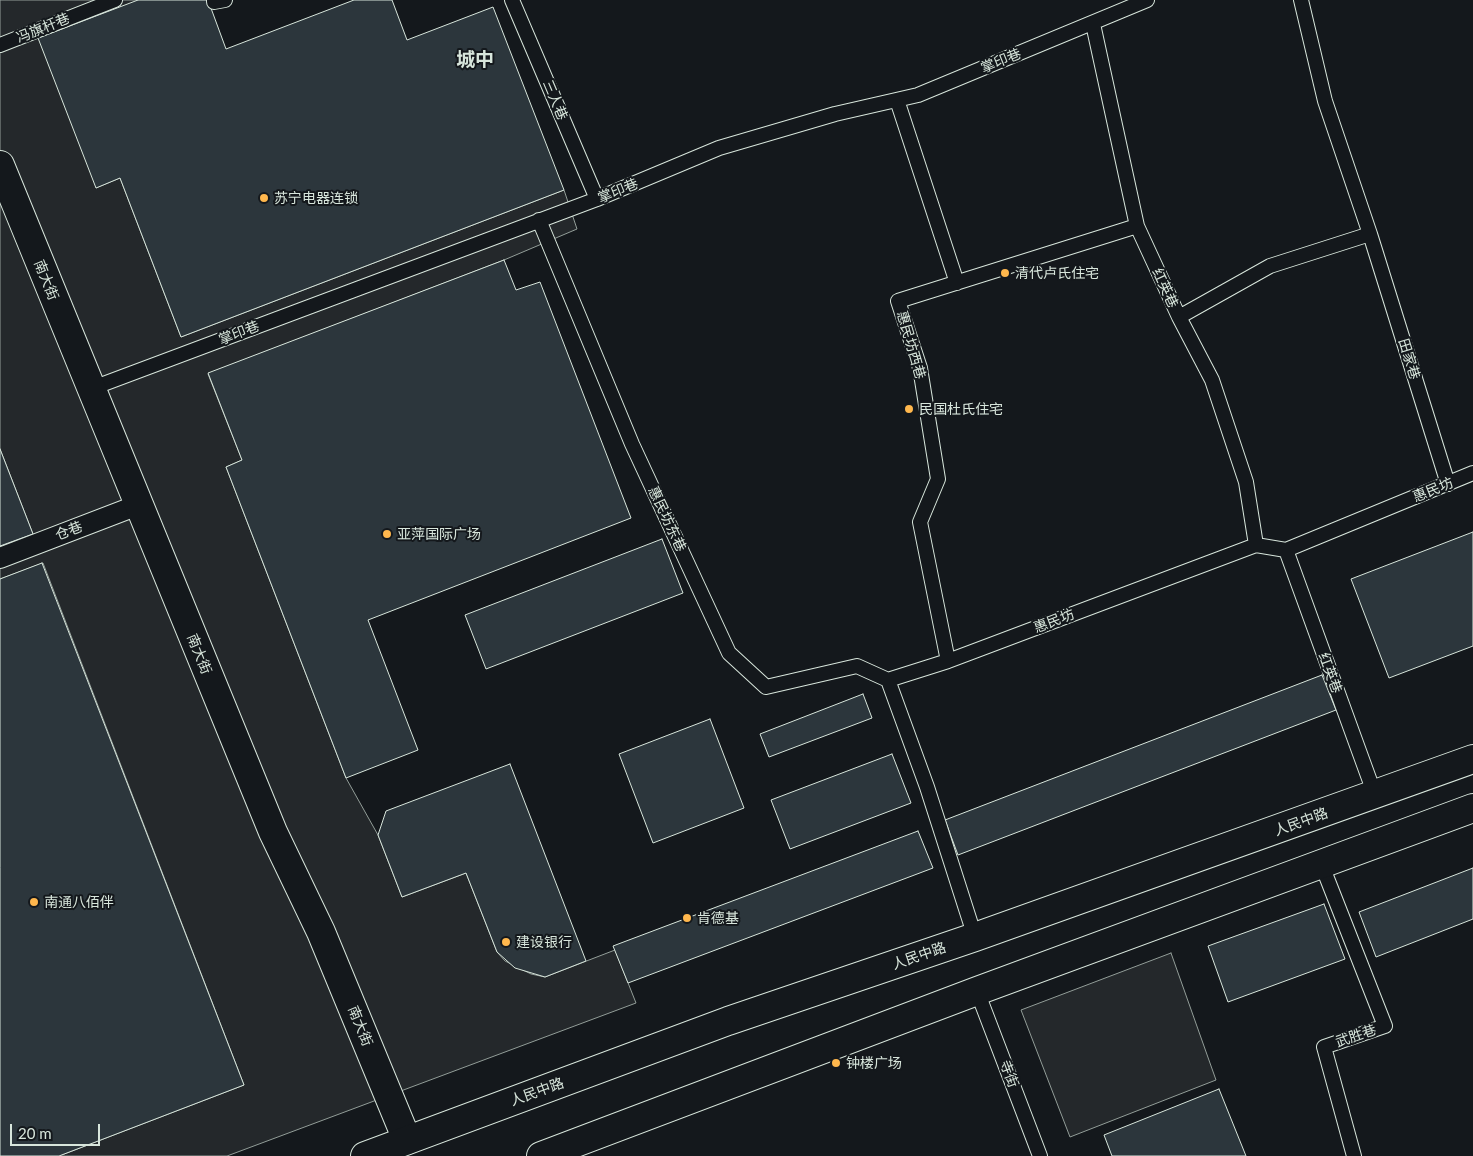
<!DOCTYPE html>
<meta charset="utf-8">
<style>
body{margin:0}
#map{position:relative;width:1473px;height:1156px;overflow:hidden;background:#14181c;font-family:Lato,sans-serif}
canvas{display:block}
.scale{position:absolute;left:10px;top:1124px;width:90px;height:22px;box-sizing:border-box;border:2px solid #d8e6dc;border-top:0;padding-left:6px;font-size:15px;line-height:18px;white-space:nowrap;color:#d8e6dc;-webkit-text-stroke:4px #14181c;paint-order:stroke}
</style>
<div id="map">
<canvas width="1473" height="1156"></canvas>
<div class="scale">20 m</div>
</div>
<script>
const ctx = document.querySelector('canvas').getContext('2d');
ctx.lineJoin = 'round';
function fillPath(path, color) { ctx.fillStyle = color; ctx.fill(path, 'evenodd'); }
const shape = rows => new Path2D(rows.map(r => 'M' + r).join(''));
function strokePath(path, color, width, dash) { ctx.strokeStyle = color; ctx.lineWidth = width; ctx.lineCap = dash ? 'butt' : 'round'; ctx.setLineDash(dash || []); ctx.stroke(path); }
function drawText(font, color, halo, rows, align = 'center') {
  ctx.font = font + ' Lato,"Noto Sans SC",sans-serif'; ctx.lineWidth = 4; ctx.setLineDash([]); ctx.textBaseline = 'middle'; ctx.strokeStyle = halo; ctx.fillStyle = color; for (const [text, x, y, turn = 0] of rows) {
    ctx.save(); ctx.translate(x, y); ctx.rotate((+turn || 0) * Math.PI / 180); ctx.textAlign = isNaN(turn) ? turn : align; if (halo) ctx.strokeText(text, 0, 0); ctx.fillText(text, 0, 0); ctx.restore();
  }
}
const parking = shape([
 [0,0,138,0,96,188,120,178,181,337,564,190,577,229,504,260,208,374,242,460,226,467,346,778,378,835,402,897,466,873,497,952,505,961,531,974,545,977,615,950,636,1003,227,1156,59,1156,244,1085,43,563,0,579,0,546,33,534,0,449,0,0],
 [1171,953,1216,1080,1070,1137,1021,1010,1171,953]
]);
fillPath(parking, '#24282b');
strokePath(parking, '#939e99', 1);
const building = shape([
 [138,0,208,0,226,49,354,0,392,0,407,40,493,7,564,190,181,337,120,178,96,188,38,38,138,0],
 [504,260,516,290,540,282,631,518,368,620,418,750,346,778,226,467,242,460,208,373,504,260],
 [0,449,33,534,0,546,0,449],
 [1473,532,1473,646,1389,678,1351,579,1473,532],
 [662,539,683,593,486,669,465,615,662,539],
 [42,563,244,1085,59,1156,0,1156,0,579,42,563],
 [1322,675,1336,710,958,855,945,820,1322,675],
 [863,694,872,718,769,757,760,734,863,694],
 [710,719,744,808,653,843,619,754,710,719],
 [892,754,911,803,790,849,771,800,892,754],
 [510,764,586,961,545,977,515,968,497,952,466,873,402,897,378,835,386,811,510,764],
 [918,831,933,868,628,983,613,946,918,831],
 [1473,868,1473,919,1376,957,1359,912,1473,868],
 [1324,904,1345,959,1228,1002,1208,946,1324,904],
 [1219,1089,1246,1156,1112,1156,1104,1135,1219,1089]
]);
fillPath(building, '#2c363c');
strokePath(building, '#d8e6dc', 1);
const service = shape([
 [214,0,214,2,225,0],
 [512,0,597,199],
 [1301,0,1325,101,1370,234,1448,484],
 [1093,24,1137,226,1179,317,1212,380,1246,482,1256,545],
 [0,45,115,0],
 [897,100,957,283],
 [539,220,632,444,729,653,766,687,857,666,888,680],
 [1179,317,1270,266,1370,234],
 [90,389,597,199,719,148,835,114,918,95,1147,0],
 [1286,550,1375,795],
 [948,661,920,522,938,479,920,368,898,301,1137,226],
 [888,680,948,661,1256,545,1286,550,1473,473],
 [888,680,927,787,975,937],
 [1321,863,1385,1026,1324,1047,1354,1156],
 [977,991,1040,1156]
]);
const pedestrian = shape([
 [0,558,138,505]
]);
const secondary = shape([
 [0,165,273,832,321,932,407,1140]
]);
const primary = shape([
 [365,1156,728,1021,975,937,1473,759],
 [541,1156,977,991,1473,808]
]);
strokePath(service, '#d8e6dc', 16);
strokePath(pedestrian, '#d8e6dc', 22);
strokePath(secondary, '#d8e6dc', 30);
strokePath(primary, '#d8e6dc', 30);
strokePath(service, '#14181c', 14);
strokePath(pedestrian, '#14181c', 20);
strokePath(secondary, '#14181c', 28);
strokePath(primary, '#14181c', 28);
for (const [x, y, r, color] of [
 [264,198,5,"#ffb74d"],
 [1005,273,5,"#ffb74d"],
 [909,409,5,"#ffb74d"],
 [387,534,5,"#ffb74d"],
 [34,902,5,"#ffb74d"],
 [687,918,5,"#ffb74d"],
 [506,942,5,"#ffb74d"],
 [836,1063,5,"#ffb74d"]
]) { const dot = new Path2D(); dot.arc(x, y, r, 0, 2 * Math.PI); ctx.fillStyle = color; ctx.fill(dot); strokePath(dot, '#14181c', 2); }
drawText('14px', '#d8e6dc', '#14181c', [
 ["冯旗杆巷",43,28,-22],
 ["掌印巷",1001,61,-22],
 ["三人巷",555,100,67],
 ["掌印巷",618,191,-22],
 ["南大街",46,280,68],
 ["红英巷",1165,288,65],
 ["掌印巷",239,333,-21],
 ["惠民坊西巷",911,345,74],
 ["田家巷",1409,359,73],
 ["惠民坊",1433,490,-22],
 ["惠民坊东巷",667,519,65],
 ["仓巷",69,531,-21],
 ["惠民坊",1054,621,-21],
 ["南大街",199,654,68],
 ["红英巷",1330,673,70],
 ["人民中路",1301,822,-20],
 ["人民中路",919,956,-19],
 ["南大街",360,1026,68],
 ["武胜巷",1356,1036,-19],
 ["寺街",1009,1074,69],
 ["人民中路",537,1092,-20]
]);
drawText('14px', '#d8e6dc', '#14181c', [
 ["苏宁电器连锁",274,198],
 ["清代卢氏住宅",1015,273],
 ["民国杜氏住宅",919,409],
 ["亚萍国际广场",397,534],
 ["南通八佰伴",44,902],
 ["肯德基",697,918],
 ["建设银行",516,942],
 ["钟楼广场",846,1063]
], 'left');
drawText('bold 19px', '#d8e6dc', '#14181c', [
 ["城中",475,60]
]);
</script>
